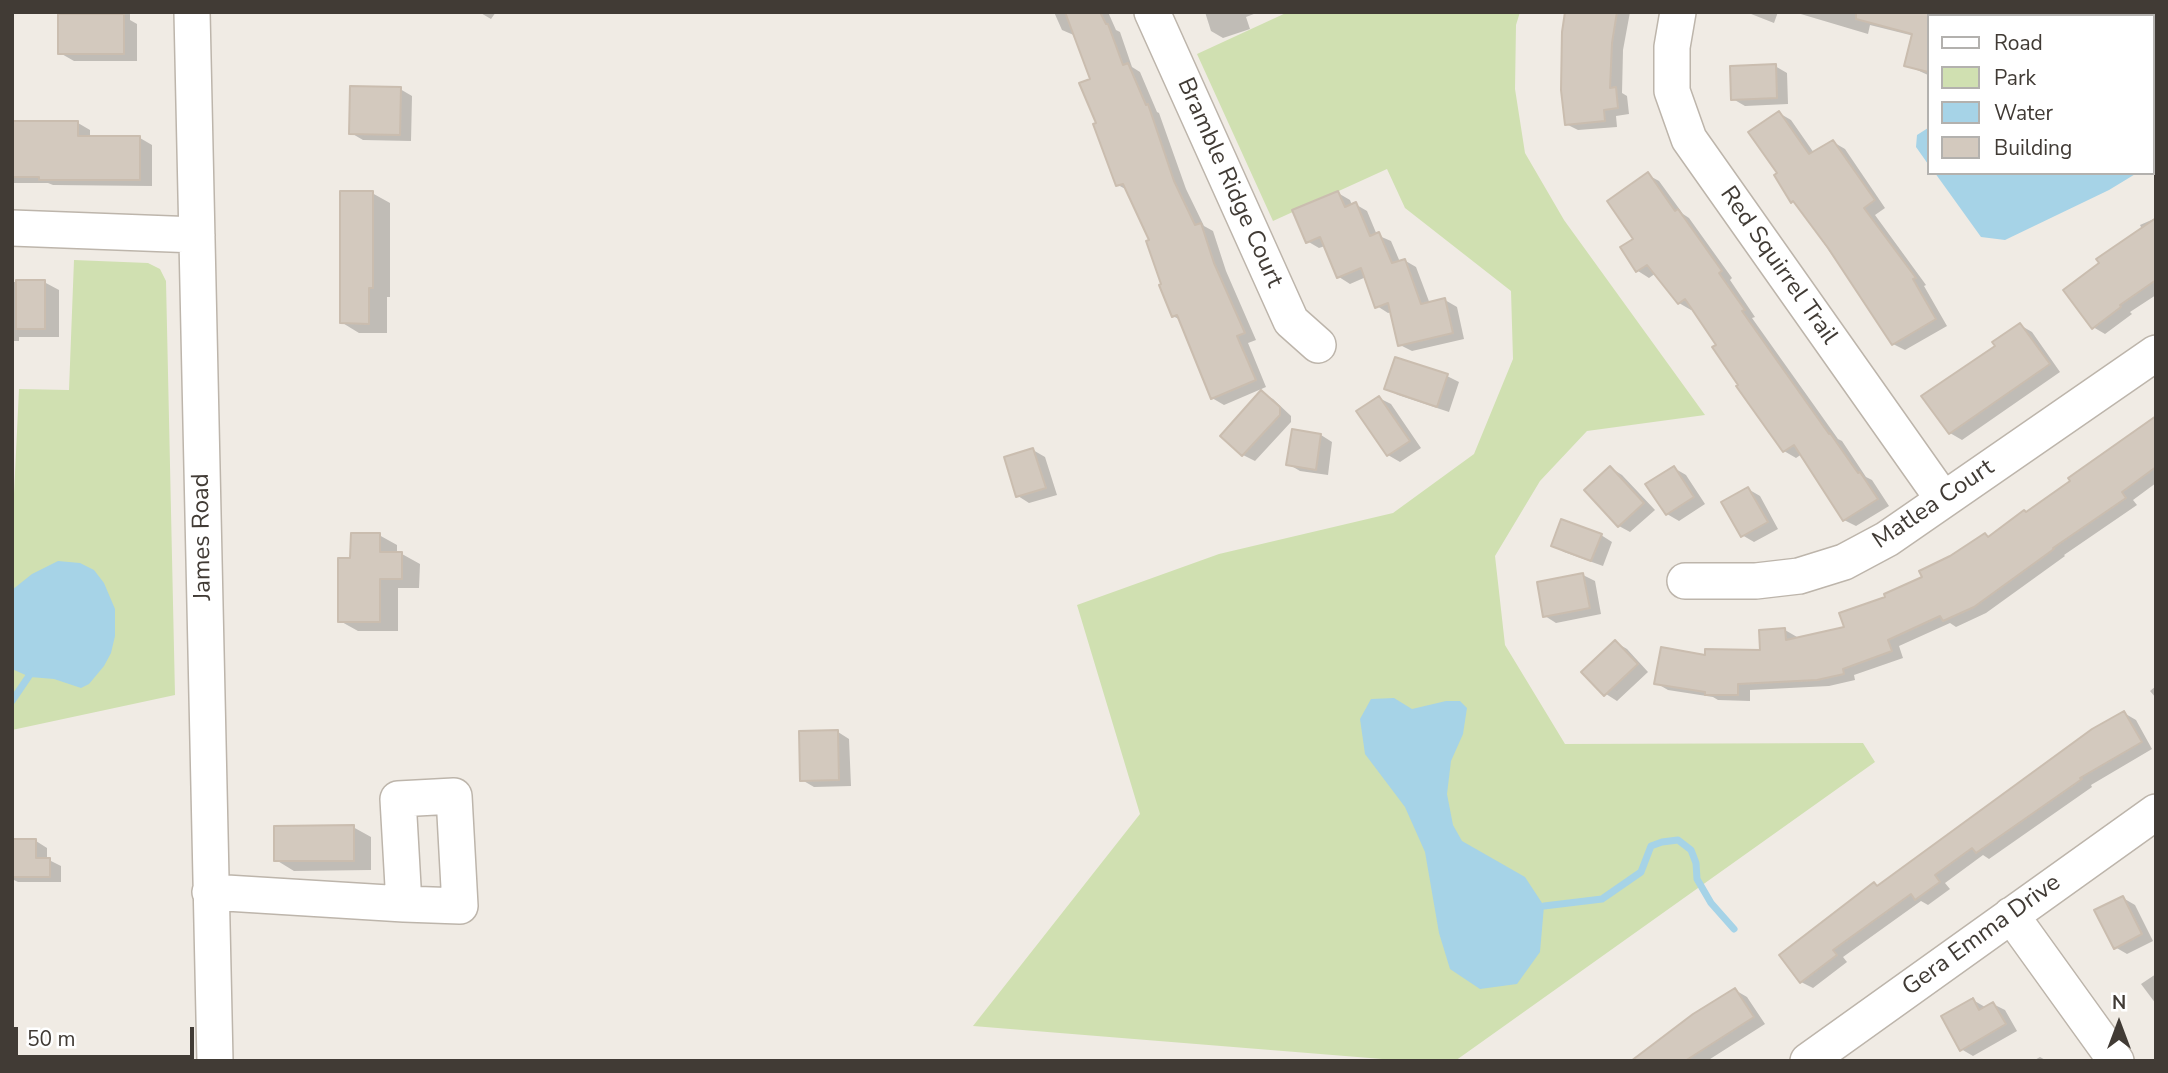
<!DOCTYPE html>
<style>
body{margin:0}
#map{position:relative;width:2168px;height:1073px;overflow:hidden;background:#f0ebe4;font-family:"Nunito Sans",sans-serif}
canvas{display:block}
.frame{position:absolute;inset:0;border:14px solid #413b35;pointer-events:none}
.legend{position:absolute;left:1927px;top:14px;width:228px;height:161px;box-sizing:border-box;background:#fff;border:2px solid #b3b1ae;margin:0;padding:9px 12px;list-style:none;font-size:21px;color:#413b35}
.legend li{display:flex;align-items:center;gap:14px;height:35px}
.legend b{width:35px;border:2px solid #b3b1ae}
.north{position:absolute;left:2084px;top:989px;width:70px;height:70px;-webkit-text-stroke:5px #fff;paint-order:stroke;rotate:0deg;font-size:19px;font-weight:700;line-height:28px;text-align:center;color:#413b35}
.north::after{content:'';display:block;margin:auto;width:24px;height:32px;background:#413b35;clip-path:polygon(50% 0,100% 100%,50% 72%,0 100%)}
.scale{position:absolute;left:14px;top:1027px;width:180px;height:32px;box-sizing:border-box;border:4px solid #413b35;border-top:0;padding-left:9px;font-size:21px;line-height:24px;white-space:nowrap;color:#413b35;-webkit-text-stroke:5px #fff;paint-order:stroke}
</style>
<div id="map">
<canvas width="2168" height="1073"></canvas>
<div class="frame"></div>
<ul class="legend">
<li><b style="height:9px;background:#fff"></b>Road</li>
<li><b style="height:19px;background:#d0e0b1"></b>Park</li>
<li><b style="height:19px;background:#a6d3e7"></b>Water</li>
<li><b style="height:19px;background:#d3c9be"></b>Building</li>
</ul>
<div class="north">N</div>
<div class="scale">50 m</div>
</div>
<script>
const ctx = document.querySelector('canvas').getContext('2d');
ctx.lineJoin = 'round';
function fillPath(path, color) { ctx.fillStyle = color; ctx.fill(path, 'evenodd'); }
const shape = rows => new Path2D(rows.map(r => 'M' + r).join(''));
function strokePath(path, color, width, dash) { ctx.strokeStyle = color; ctx.lineWidth = width; ctx.lineCap = dash ? 'butt' : 'round'; ctx.setLineDash(dash || []); ctx.stroke(path); }
function drawText(font, color, halo, rows, align = 'center') {
  ctx.font = font + ' "Nunito Sans",sans-serif'; ctx.lineWidth = 7; ctx.setLineDash([]); ctx.textBaseline = 'middle'; ctx.strokeStyle = halo; ctx.fillStyle = color; for (const [text, x, y, turn = 0] of rows) {
    ctx.save(); ctx.translate(x, y); ctx.rotate((+turn || 0) * Math.PI / 180); ctx.textAlign = isNaN(turn) ? turn : align; if (halo) ctx.strokeText(text, 0, 0); ctx.fillText(text, 0, 0); ctx.restore();
  }
}
fillPath(shape([
 [1288,12,1520,12,1516,25,1515,89,1525,153,1564,220,1705,415,1587,431,1540,481,1495,556,1505,645,1565,744,1863,743,1875,762,1455,1061,1407,1061,973,1026,1140,814,1077,605,1219,554,1393,513,1474,454,1513,359,1511,291,1405,208,1387,169,1273,221,1197,54],
 [74,260,148,263,160,269,166,281,175,695,12,730,12,536,19,389,69,390]
]), '#d0e0b1');
fillPath(shape([
 [1928,128,1928,164,1916,147,1917,135],
 [1935,173,2137,173,2109,190,2005,240,1981,237],
 [58,561,80,563,94,570,104,583,115,609,115,636,111,653,104,666,89,684,81,688,54,679,30,677,12,669,12,590,32,574],
 [1394,698,1412,709,1446,701,1460,701,1467,708,1463,734,1451,761,1447,794,1453,825,1462,841,1525,877,1544,906,1540,952,1517,984,1480,989,1450,969,1439,933,1425,852,1405,807,1365,754,1360,719,1371,699]
]), '#a6d3e7');
fillPath(shape([
 [60,12,130,12,130,20,137,24,137,61,74,61,60,53],
 [479,12,496,12,491,19],
 [1054,12,1108,12,1116,30,1120,32,1132,67,1140,72,1157,112,1159,113,1186,189,1204,226,1213,231,1226,271,1256,340,1248,343,1266,387,1224,405,1212,398,1182,321,1173,316,1151,241,1129,191,1118,185,1099,124,1092,80,1076,36,1062,30],
 [1205,12,1259,12,1246,17,1250,29,1223,38,1211,31],
 [1567,12,1630,12,1623,50,1622,93,1627,96,1629,114,1616,116,1617,127,1578,130,1566,124],
 [1746,12,1778,12,1774,23],
 [1794,12,1961,12,1976,16,1928,16,1928,75,1906,65,1914,36,1870,25,1868,34],
 [2152,47,2156,48,2156,102,2152,101],
 [1775,66,1787,73,1788,104,1745,106,1733,99],
 [400,89,412,96,411,141,363,140,351,133],
 [1779,113,1791,120,1814,153,1833,142,1845,149,1885,208,1875,215,1926,285,1924,286,1947,326,1905,350,1893,344,1797,204,1792,201,1780,174],
 [12,121,78,123,90,130,90,138,140,138,152,145,152,186,53,185,48,183,12,183],
 [1648,175,1659,181,1683,214,1689,218,1732,278,1730,280,1755,317,1752,318,1838,439,1842,441,1866,477,1872,480,1889,506,1856,526,1844,520,1802,454,1796,458,1784,451,1739,387,1740,385,1718,345,1693,308,1691,310,1679,303,1656,273,1649,278,1638,271,1636,239],
 [372,193,390,203,390,297,387,297,387,333,359,333,341,322],
 [1338,193,1350,200,1352,205,1355,204,1367,211,1377,235,1391,241,1400,262,1404,260,1416,267,1430,304,1445,300,1457,307,1464,339,1412,351,1400,345,1392,312,1388,313,1377,306,1366,277,1350,284,1339,277,1325,246,1319,248,1307,241],
 [2156,218,2156,295,2130,312,2132,314,2105,334,2093,327,2142,229,2140,225],
 [12,282,44,282,59,290,59,337,19,337,19,341,12,341],
 [2020,325,2032,332,2060,372,1962,440,1950,433,1997,347],
 [1447,376,1459,382,1449,412,1398,395,1386,389],
 [1261,393,1273,399,1291,416,1291,422,1255,461,1243,455],
 [1379,398,1391,404,1421,448,1400,462,1388,455],
 [2156,418,2156,483,2133,500,2137,505,2064,555,2065,556,1986,613,1956,627,1950,623,1899,646,1903,658,1854,675,1855,680,1829,686,1750,690,1750,701,1718,700,1713,697,1668,690,1656,683,1707,657,1762,652,1785,630,1797,637,1797,639,1847,629,1887,598,1925,578,1985,535,1990,538,2073,481],
 [1321,435,1332,442,1328,475,1300,471,1288,464],
 [12,436,13,436,12,485],
 [1033,450,1045,457,1057,495,1029,503,1018,496],
 [1611,468,1622,475,1655,510,1630,532,1619,526],
 [1674,468,1686,475,1705,504,1679,521,1667,514],
 [1748,489,1760,496,1778,529,1754,542,1742,535],
 [379,535,397,545,397,554,402,554,420,564,419,588,398,588,398,631,358,631,340,621,352,560],
 [1601,535,1612,542,1603,566,1564,552,1553,546],
 [1583,575,1595,581,1601,614,1556,623,1545,616],
 [1615,642,1627,649,1648,672,1617,701,1606,694],
 [2156,686,2156,698,2150,691],
 [2124,713,2136,720,2152,749,2091,785,2092,787,1989,859,1983,855,1945,883,1950,889,1928,905,1921,901,1843,957,1847,962,1813,988,1801,982,1874,884,1879,887],
 [838,732,849,739,851,786,814,787,802,780],
 [353,827,371,837,371,870,294,871,276,860],
 [12,841,36,841,47,848,47,859,61,866,61,882,18,882,12,879],
 [2123,898,2135,905,2153,941,2127,954,2115,947],
 [2156,974,2156,1004,2141,984],
 [1735,990,1747,997,1765,1024,1707,1061,1633,1061],
 [1973,1000,1985,1007,1993,1004,2005,1010,2017,1031,1973,1056,1961,1049],
 [2040,1057,2047,1061,2033,1061]
]), '#0003');
strokePath(shape([
 [12,701,33,670],
 [1544,906,1602,899,1641,872,1651,846,1662,842,1678,840,1691,850,1696,863,1697,879,1711,903,1734,929]
]), '#a6d3e7', 7);
const building = shape([
 [1065,12,1100,12,1106,24,1108,24,1123,65,1128,63,1146,105,1148,104,1174,181,1195,225,1201,223,1214,263,1245,333,1237,336,1256,380,1211,399,1177,315,1172,317,1159,285,1161,284,1146,241,1149,240,1123,184,1116,186,1093,124,1096,123,1079,83,1090,79,1065,12],
 [1565,12,1617,12,1612,43,1610,88,1616,87,1618,108,1604,110,1605,121,1565,125,1561,90,1562,32,1565,12],
 [1856,12,1928,12,1928,72,1904,66,1912,34,1856,19,1856,12],
 [58,14,124,14,124,54,58,54,58,14],
 [1776,64,1777,98,1731,100,1730,66,1776,64],
 [350,86,401,87,400,135,349,134,350,86],
 [1779,111,1809,154,1833,140,1875,200,1864,208,1916,278,1913,279,1936,319,1892,345,1828,248,1793,201,1791,203,1774,175,1777,173,1748,132,1779,111],
 [12,121,78,121,78,136,140,136,140,180,39,180,39,177,12,177,12,121],
 [1648,172,1675,211,1678,209,1722,271,1719,273,1745,310,1742,311,1829,434,1830,433,1858,473,1860,472,1878,499,1843,521,1794,445,1783,452,1736,386,1738,385,1712,347,1716,345,1685,299,1678,304,1647,265,1636,272,1620,247,1633,239,1607,201,1648,172],
 [340,191,373,191,373,288,369,288,369,324,340,323,340,191],
 [1338,191,1345,207,1356,202,1370,236,1379,232,1392,263,1405,259,1421,304,1445,298,1453,333,1398,346,1388,303,1375,308,1361,268,1337,278,1320,237,1306,243,1292,210,1338,191],
 [2156,218,2156,280,2120,305,2121,307,2092,329,2063,290,2099,263,2096,259,2156,218],
 [16,280,45,280,45,329,16,329,16,280],
 [2020,323,2050,364,1949,434,1921,396,1995,346,1992,342,2020,323],
 [1395,357,1448,374,1437,407,1384,389,1395,357],
 [1261,390,1280,407,1280,415,1242,456,1220,436,1261,390],
 [1379,396,1410,441,1387,456,1356,411,1379,396],
 [2156,416,2156,467,2122,492,2126,498,2053,548,2054,549,1974,607,1943,621,1940,616,1888,640,1892,651,1843,669,1844,674,1817,680,1738,684,1738,695,1705,695,1705,692,1654,684,1661,647,1705,655,1705,649,1760,650,1759,630,1785,628,1786,640,1844,627,1839,613,1885,597,1884,594,1922,577,1919,571,1950,556,1985,533,1988,537,2024,510,2026,512,2070,481,2068,478,2156,416],
 [1292,429,1321,434,1316,470,1286,465,1292,429],
 [1033,448,1046,488,1016,497,1004,457,1033,448],
 [1610,466,1644,503,1618,527,1584,490,1610,466],
 [1674,466,1694,497,1666,515,1645,484,1674,466],
 [1748,487,1768,522,1741,537,1721,502,1748,487],
 [1561,519,1602,534,1591,561,1551,546,1561,519],
 [351,533,380,533,380,552,402,552,402,579,380,579,380,622,338,622,338,558,350,558,351,533],
 [1583,573,1590,608,1543,617,1537,582,1583,573],
 [1615,640,1638,664,1604,696,1581,672,1615,640],
 [2124,711,2142,742,2080,778,2082,779,1976,853,1972,848,1935,875,1940,882,1915,900,1911,894,1833,950,1837,955,1800,983,1779,955,1874,882,1877,886,2092,729,2124,711],
 [838,730,839,780,800,781,799,731,838,730],
 [354,825,354,861,274,861,274,826,354,825],
 [12,839,36,839,36,858,50,858,50,877,12,877,12,839],
 [2123,896,2142,934,2114,949,2094,910,2123,896],
 [1735,988,1754,1017,1685,1061,1631,1061,1693,1014,1735,988],
 [1973,998,1979,1010,1993,1002,2006,1024,1960,1051,1941,1016,1973,998]
]);
fillPath(building, '#d3c9be');
strokePath(building, '#cabdaf', 2);
const minor = shape([
 [192,12,215,1061],
 [1152,12,1291,321,1318,345],
 [1678,12,1672,47,1672,91,1689,139,1943,499],
 [12,228,197,235],
 [1685,581,1756,581,1799,576,1844,562,1887,539,2156,353],
 [210,892,404,904,460,906,454,796,398,799,404,904],
 [2011,915,2116,1061],
 [1808,1061,2156,812]
]);
strokePath(minor, '#bdb5ab', 38);
strokePath(minor, '#fff', 35);
drawText('24px', '#413b35', '#fff', [
 ["Bramble Ridge Court",1229,183,66],
 ["Red Squirrel Trail",1778,266,55],
 ["Matlea Court",1934,505,-34],
 ["James Road",203,537,-91],
 ["Gera Emma Drive",1982,936,-36]
]);
</script>
